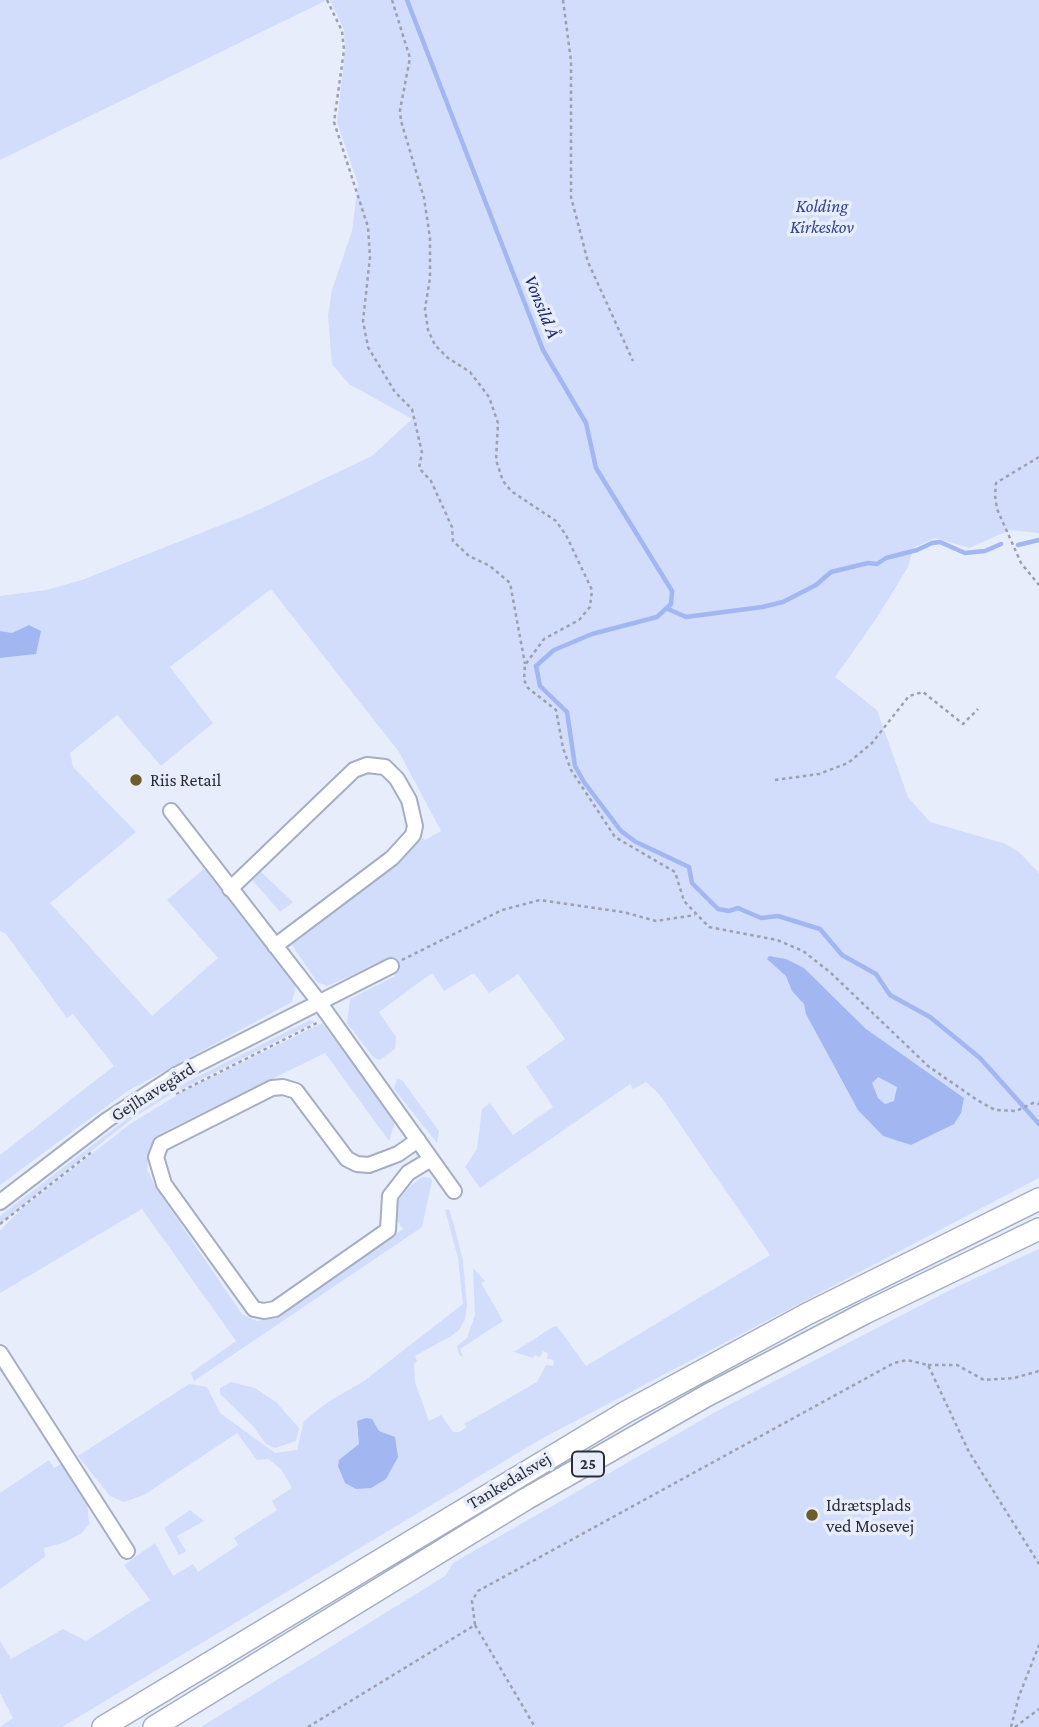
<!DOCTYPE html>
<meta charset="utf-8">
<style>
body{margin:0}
canvas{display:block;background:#e8edfb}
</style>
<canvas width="1039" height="1727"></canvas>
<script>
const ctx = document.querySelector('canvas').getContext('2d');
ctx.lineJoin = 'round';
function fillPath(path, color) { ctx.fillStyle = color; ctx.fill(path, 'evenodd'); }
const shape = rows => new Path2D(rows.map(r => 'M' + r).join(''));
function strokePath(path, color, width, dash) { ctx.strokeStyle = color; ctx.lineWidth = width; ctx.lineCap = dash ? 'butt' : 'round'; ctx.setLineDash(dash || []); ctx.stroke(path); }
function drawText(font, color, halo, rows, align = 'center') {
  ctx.font = font + ' "Crimson Pro",serif'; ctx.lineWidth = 7; ctx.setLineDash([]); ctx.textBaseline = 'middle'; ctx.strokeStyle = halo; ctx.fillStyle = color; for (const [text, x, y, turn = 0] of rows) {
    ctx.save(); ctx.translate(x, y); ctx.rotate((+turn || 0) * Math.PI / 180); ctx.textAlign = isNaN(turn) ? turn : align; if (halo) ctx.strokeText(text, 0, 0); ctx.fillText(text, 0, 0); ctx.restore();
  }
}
fillPath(shape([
 [0,0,327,0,0,160],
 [330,0,1039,0,1039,533,1010,530,969,548,935,538,913,548,908,567,878,616,835,677,877,710,908,797,930,822,1006,844,1019,852,1039,873,1039,1178,541,1439,62,1727,0,1727,13,1718,0,1693,0,1641,11,1659,63,1629,86,1641,150,1600,124,1565,155,1543,173,1576,193,1564,198,1572,238,1545,234,1538,277,1510,272,1501,292,1488,281,1469,268,1459,257,1460,237,1433,144,1495,124,1502,110,1496,78,1456,189,1384,207,1387,220,1413,275,1453,297,1450,304,1421,328,1402,364,1381,463,1304,458,1258,445,1210,449,1209,454,1225,463,1261,467,1305,465,1319,459,1330,451,1336,415,1356,417,1361,414,1364,415,1382,429,1421,441,1415,453,1432,459,1432,467,1427,464,1424,537,1382,546,1365,553,1366,554,1360,547,1359,548,1353,543,1351,540,1357,535,1355,533,1358,514,1352,551,1328,557,1326,586,1366,770,1255,659,1094,646,1082,633,1089,630,1084,480,1188,465,1167,477,1149,482,1109,490,1103,513,1135,553,1107,526,1067,565,1039,518,974,489,993,474,973,444,991,432,973,379,1012,396,1037,395,1049,380,1060,374,1058,347,1023,350,999,395,976,387,960,327,986,317,982,292,945,423,838,425,840,441,831,399,752,271,589,170,667,213,723,161,766,117,715,70,753,73,767,136,832,50,903,152,1016,218,958,167,900,204,869,296,985,292,1002,126,1092,0,1185,0,1155,114,1066,73,1014,67,1018,6,934,0,931,0,596,46,590,82,580,254,512,372,456,412,419,349,384,332,364,328,316,332,290,352,231,358,184,337,122,345,50,344,30],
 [259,870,293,902,280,912,249,876],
 [310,1020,315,1022,168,1096,133,1118,0,1224,0,1216,134,1113,173,1089],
 [322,1023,391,1115,395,1123,389,1141,325,1053,159,1134,149,1152,147,1169,156,1188,242,1314,257,1321,273,1318,403,1229,396,1219,398,1201,408,1188,422,1177,431,1178,432,1181,422,1227,194,1381,191,1373,236,1341,142,1209,0,1293,0,1231,21,1209,130,1124,184,1091],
 [397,1079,402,1080,439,1131,437,1143,394,1089],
 [1039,1249,1039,1727,201,1727,445,1576,453,1563,719,1410,954,1288],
 [473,1268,485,1281,481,1283,503,1321,460,1349,463,1357,459,1355,457,1346,467,1338,475,1315],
 [231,1382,255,1388,276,1402,299,1428,296,1441,275,1448,266,1444,253,1426,220,1394,220,1388],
 [49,1460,54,1468,62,1463,87,1500,89,1524,82,1533,63,1543,44,1548,45,1557,0,1589,0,1493],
 [190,1510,204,1521,177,1536,186,1551,179,1555,164,1528]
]), '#d2ddfb');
fillPath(shape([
 [29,625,41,631,36,654,0,658,0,631,12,633],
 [769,956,786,959,804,968,866,1029,964,1098,961,1113,954,1124,911,1145,883,1136,858,1110,806,1014,804,1004,792,991,786,976,767,959],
 [878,1077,897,1087,894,1101,885,1104,878,1098,872,1083],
 [366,1418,372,1419,379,1431,395,1437,398,1457,386,1479,371,1488,356,1489,345,1483,338,1466,339,1460,359,1444,357,1421]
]), '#a2b6f1');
strokePath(shape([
 [407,0,543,350,586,423,596,468,672,591,671,604,657,617,592,634,554,650,536,666,540,686,567,712,575,766,584,782,621,831,636,842,689,867,692,883,718,909,729,911,738,908,761,918,778,916,820,929,842,955,876,974,890,995,930,1017,980,1058,1039,1124],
 [1018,545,1039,540],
 [668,609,686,617,762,607,783,602,816,585,831,572,868,563,877,564,886,558,917,550,932,543,940,542,965,553,985,551,1001,544]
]), '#a2b6f1', 4.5);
const minor = shape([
 [171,811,319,1002,454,1191],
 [230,889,354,770,367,765,385,767,397,779,409,800,415,826,413,835,392,858,275,946],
 [418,1140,398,1154,369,1165,357,1164,347,1159,296,1091,283,1087,272,1088,161,1144,156,1157,164,1184,254,1309,264,1311,275,1309,388,1230,390,1196,408,1173,431,1159],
 [0,1202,107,1120,176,1075,391,966],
 [0,1353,127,1551]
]);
const highway = shape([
 [103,1727,626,1412,807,1314,1039,1199],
 [154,1727,526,1499,706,1396,865,1313,1039,1229]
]);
strokePath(minor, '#a6aec4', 18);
strokePath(highway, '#a6aec4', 24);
strokePath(shape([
 [327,0,342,31,344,50,334,122,368,227,370,257,363,321,368,347,395,392,412,409,422,453,419,468,431,481,452,527,453,541,469,556,490,566,510,583,525,664],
 [392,0,410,58,400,110,401,121,424,198,430,238,430,278,425,309,428,330,435,345,448,358,470,372,489,397,498,423,496,460,503,481,511,491,556,521,566,535,592,590,590,607,579,620,544,639,525,665,524,680,528,688,556,710,563,748,571,770,615,837,675,872,684,901,709,927,777,940,803,951,831,973,928,1066,977,1100,995,1110,1016,1111,1033,1103,1039,1104],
 [563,0,571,61,571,197,588,262,633,361],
 [1039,457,996,483,995,495,997,509,1021,563,1039,585],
 [775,780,819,774,848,763,872,743,909,696,923,692,963,724,978,709],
 [402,960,502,910,540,900,623,912,656,921,695,915],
 [176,1094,317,1023],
 [0,1224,93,1151],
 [928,1365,957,1365,984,1380,1014,1378,1039,1371],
 [475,1625,535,1727],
 [308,1727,475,1625,472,1601,478,1591,894,1363,907,1360,928,1365,969,1452,1039,1564],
 [1011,1727,1019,1696,1039,1645],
 [1015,1727,1039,1709]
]), '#9da1ad', 2.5, [3.5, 3.5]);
strokePath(minor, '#fff', 14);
strokePath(highway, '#fff', 21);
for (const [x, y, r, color] of [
 [136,780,7,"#6e5d2b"],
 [812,1515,7,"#6e5d2b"]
]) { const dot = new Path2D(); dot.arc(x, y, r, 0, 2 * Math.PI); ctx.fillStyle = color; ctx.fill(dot); strokePath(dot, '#e8edfb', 2.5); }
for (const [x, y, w] of [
 [588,1464,32]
]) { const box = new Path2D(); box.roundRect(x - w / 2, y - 12.5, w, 25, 5); ctx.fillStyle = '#e8edfb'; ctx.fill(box); strokePath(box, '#2b2e37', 2); }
drawText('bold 16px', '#2b2e37', null, [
 ["25",588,1464]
]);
drawText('italic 18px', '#334489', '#e8edfb', [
 ["Kolding",822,206],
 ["Kirkeskov",822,227]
]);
drawText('18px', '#2b2e37', '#e8edfb', [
 ["Riis Retail",150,780],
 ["Idrætsplads",826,1505],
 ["ved Mosevej",826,1526]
], 'left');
drawText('18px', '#2b2e37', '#e8edfb', [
 ["Gejlhavegård",153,1092,-32],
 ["Tankedalsvej",509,1481,-31]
]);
drawText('italic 19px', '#1c296c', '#e8edfb', [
 ["Vonsild Å",542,307,68]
]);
</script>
